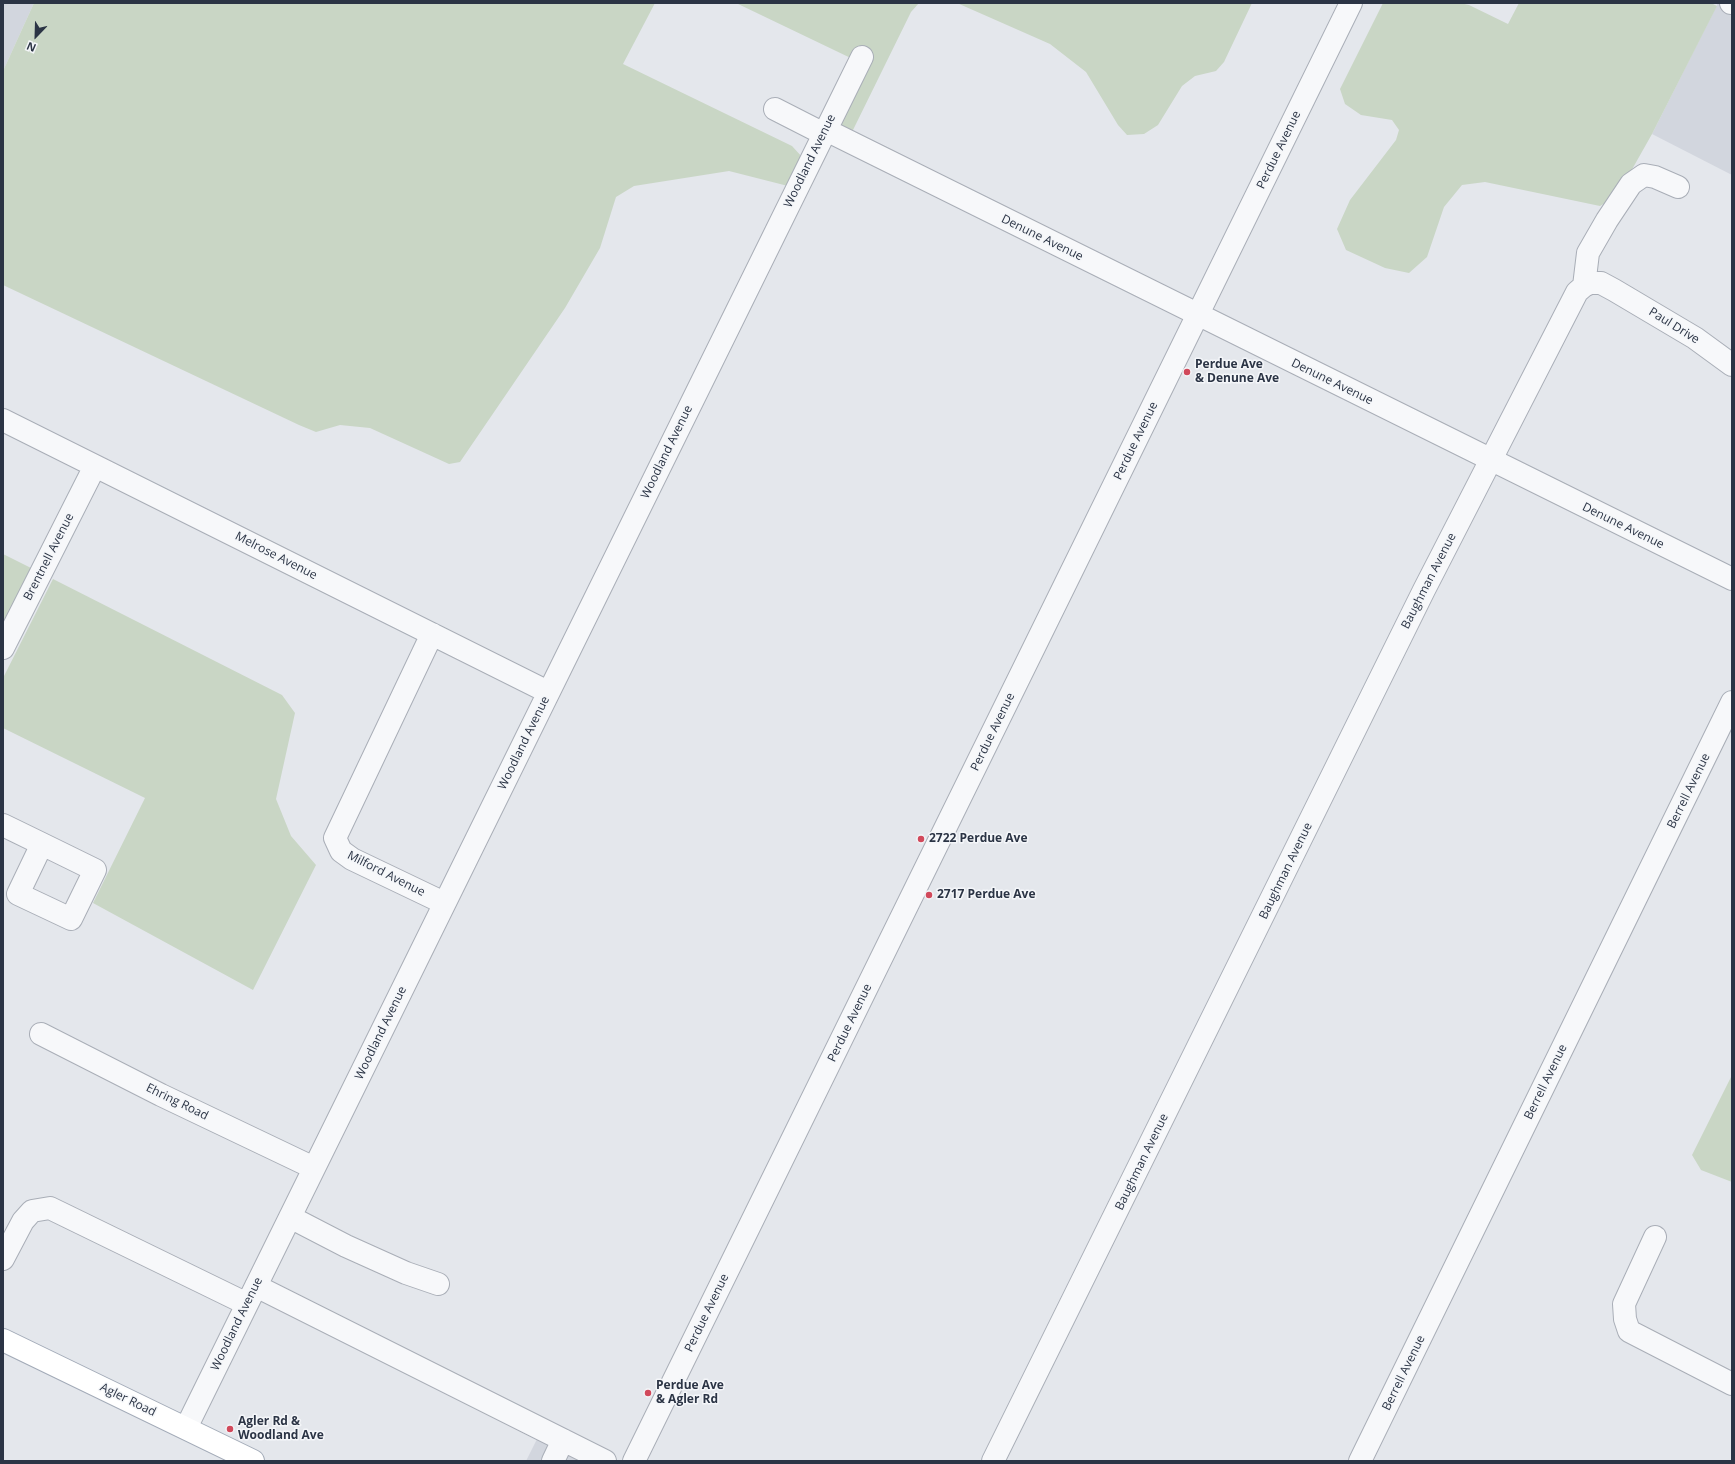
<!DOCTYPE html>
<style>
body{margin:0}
#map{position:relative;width:1735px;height:1464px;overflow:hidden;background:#e4e7ec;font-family:"Open Sans",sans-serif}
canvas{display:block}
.frame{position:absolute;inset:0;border:4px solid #2b3445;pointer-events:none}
.north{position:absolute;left:16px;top:16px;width:40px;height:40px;-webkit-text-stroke:3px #f4f6f9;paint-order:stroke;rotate:203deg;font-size:11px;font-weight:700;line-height:16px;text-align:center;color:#2b3445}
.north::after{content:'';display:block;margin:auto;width:14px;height:18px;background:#2b3445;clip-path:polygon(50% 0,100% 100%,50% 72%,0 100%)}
</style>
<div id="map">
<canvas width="1735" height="1464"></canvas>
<div class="frame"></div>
<div class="north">N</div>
</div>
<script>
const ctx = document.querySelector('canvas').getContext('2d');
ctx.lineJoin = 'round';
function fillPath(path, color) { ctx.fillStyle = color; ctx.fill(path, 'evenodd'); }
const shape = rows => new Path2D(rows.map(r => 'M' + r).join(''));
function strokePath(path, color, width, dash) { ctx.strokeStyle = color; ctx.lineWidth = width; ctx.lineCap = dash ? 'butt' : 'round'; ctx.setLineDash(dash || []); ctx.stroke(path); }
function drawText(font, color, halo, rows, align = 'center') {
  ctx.font = font + ' "Open Sans",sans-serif'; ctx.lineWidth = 3; ctx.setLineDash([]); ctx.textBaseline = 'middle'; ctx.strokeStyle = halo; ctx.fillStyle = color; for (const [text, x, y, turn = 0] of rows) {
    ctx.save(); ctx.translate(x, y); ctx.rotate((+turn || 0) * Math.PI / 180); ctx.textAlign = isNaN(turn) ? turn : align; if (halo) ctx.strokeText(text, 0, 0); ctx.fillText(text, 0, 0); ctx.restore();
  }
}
fillPath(shape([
 [3,3,34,3,3,71],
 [1718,3,1732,3,1732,175,1652,134],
 [542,1429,608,1461,526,1461]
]), '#d2d6de');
fillPath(shape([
 [34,3,655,3,623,64,792,146,803,158,788,186,729,171,634,186,616,197,600,248,565,308,460,462,449,464,370,428,340,425,316,432,299,425,3,285,3,71],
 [736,3,919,3,911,12,853,130,839,128,859,62],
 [957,3,1252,3,1224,62,1216,71,1195,76,1182,86,1158,125,1144,134,1127,135,1118,125,1086,72,1050,44],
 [1383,3,1460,3,1469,5,1508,24,1519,3,1711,3,1717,6,1652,134,1617,196,1600,206,1485,182,1462,185,1444,207,1427,257,1409,273,1385,268,1346,250,1337,229,1350,200,1396,140,1399,130,1392,120,1361,115,1345,104,1340,89],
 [3,554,33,569,3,625],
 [53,579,282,695,295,713,276,799,291,836,316,865,253,990,93,903,145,798,3,728,3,678],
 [1732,1075,1732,1182,1701,1170,1692,1155]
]), '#c9d6c5');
const minor = shape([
 [1731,3,1732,3],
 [775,109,824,134],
 [826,130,1732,579],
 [1584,286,1588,253,1607,220,1631,184,1644,175,1655,177,1678,187],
 [3,420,548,692],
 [432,634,335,838,341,851,352,859,444,903],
 [3,648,95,466],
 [3,825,42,844,95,870,71,919,18,894,42,844],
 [41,1034,161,1095,314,1168],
 [290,1217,346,1246,406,1273,438,1284],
 [1655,1237,1624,1304,1625,1319,1629,1331,1732,1384],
 [3,1259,23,1221,32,1211,50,1208,247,1304],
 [256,1286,605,1461],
 [186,1428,862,57],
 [553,1461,563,1440],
 [634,1461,1351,3],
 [993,1461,1424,590,1577,292,1584,286,1590,283,1601,283,1614,290,1695,338,1732,365],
 [1360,1461,1732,702]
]);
const major = shape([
 [3,1340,253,1461]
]);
strokePath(minor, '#a9aeb7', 24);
strokePath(major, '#a3abb8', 24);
strokePath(minor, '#f7f8fa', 22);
strokePath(major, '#fff', 22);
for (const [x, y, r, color] of [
 [1187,372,4,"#d1495b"],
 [921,839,4,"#d1495b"],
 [929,895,4,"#d1495b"],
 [648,1393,4,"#d1495b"],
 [230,1429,4,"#d1495b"]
]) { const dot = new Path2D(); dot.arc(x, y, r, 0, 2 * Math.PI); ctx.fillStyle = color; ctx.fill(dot); strokePath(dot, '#f4f6f9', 1.5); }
drawText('12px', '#2b3445', '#f4f6f9', [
 ["Perdue Avenue",1279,150,-64],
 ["Woodland Avenue",810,161,-64],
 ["Denune Avenue",1042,238,26],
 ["Paul Drive",1674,326,32],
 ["Denune Avenue",1332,382,26],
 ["Perdue Avenue",1136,441,-64],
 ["Woodland Avenue",667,452,-64],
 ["Denune Avenue",1623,526,26],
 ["Melrose Avenue",276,556,27],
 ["Brentnell Avenue",49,557,-63],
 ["Baughman Avenue",1429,581,-63],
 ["Perdue Avenue",993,732,-64],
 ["Woodland Avenue",524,743,-64],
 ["Berrell Avenue",1689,791,-64],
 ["Baughman Avenue",1286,871,-64],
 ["Milford Avenue",386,874,27],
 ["Perdue Avenue",850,1023,-64],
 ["Woodland Avenue",381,1033,-64],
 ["Berrell Avenue",1546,1082,-64],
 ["Ehring Road",177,1102,26],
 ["Baughman Avenue",1142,1162,-64],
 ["Perdue Avenue",707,1313,-64],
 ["Woodland Avenue",237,1324,-64],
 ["Berrell Avenue",1404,1373,-64],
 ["Agler Road",128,1400,26]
]);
drawText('bold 12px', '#2b3445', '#f4f6f9', [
 ["Perdue Ave",1195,365],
 ["& Denune Ave",1195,379],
 ["2722 Perdue Ave",929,839],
 ["2717 Perdue Ave",937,895],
 ["Perdue Ave",656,1386],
 ["& Agler Rd",656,1400],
 ["Agler Rd &",238,1422],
 ["Woodland Ave",238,1436]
], 'left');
</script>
